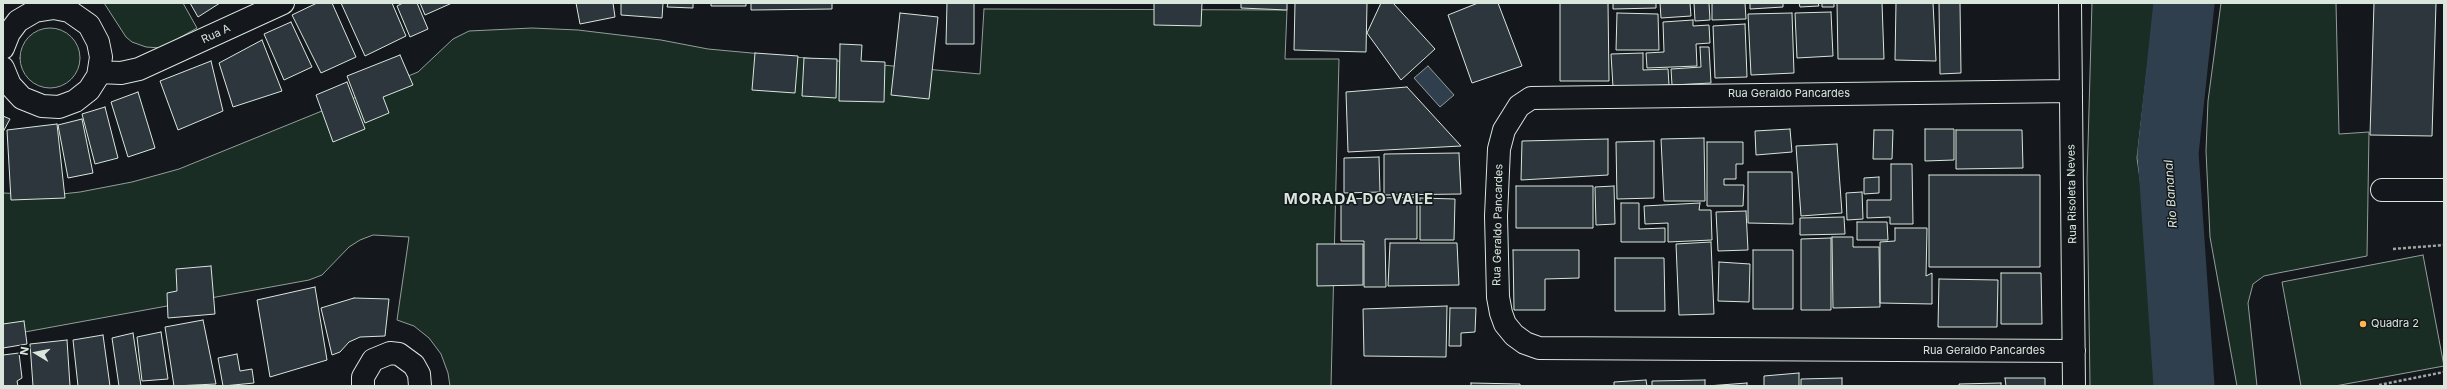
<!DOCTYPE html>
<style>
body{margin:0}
#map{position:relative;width:2447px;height:389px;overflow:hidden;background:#14181c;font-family:Inter,sans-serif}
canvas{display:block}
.frame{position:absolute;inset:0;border:4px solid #d8e6dc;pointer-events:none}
.north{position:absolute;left:16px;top:333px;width:40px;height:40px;-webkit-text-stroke:3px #14181c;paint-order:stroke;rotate:280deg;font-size:11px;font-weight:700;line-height:16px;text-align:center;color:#d8e6dc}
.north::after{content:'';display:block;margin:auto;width:14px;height:18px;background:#d8e6dc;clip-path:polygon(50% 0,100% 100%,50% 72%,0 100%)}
</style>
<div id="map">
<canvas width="2447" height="389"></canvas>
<div class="frame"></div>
<div class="north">N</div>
</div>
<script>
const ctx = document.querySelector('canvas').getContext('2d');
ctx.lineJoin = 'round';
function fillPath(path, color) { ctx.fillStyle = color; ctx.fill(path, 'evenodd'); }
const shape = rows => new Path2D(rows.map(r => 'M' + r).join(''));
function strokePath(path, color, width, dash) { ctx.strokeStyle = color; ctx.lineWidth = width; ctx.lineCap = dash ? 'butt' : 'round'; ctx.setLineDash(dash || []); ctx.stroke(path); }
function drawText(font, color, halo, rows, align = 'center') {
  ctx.font = font + ' Inter,sans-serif'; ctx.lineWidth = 3; ctx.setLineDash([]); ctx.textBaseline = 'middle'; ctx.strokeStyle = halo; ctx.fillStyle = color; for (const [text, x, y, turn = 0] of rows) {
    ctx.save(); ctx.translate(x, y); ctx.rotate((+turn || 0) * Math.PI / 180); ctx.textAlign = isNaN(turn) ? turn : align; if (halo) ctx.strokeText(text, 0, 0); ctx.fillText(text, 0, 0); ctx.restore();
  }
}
const green = shape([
 [104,3,183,3,197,28,161,48,146,47,132,42,126,37,104,3],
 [2092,3,2155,3,2137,158,2170,386,2090,386,2087,180,2092,3],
 [2221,3,2336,3,2339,134,2369,132,2367,256,2278,273,2264,276,2253,284,2248,303,2257,386,2237,386,2210,237,2206,151,2208,101,2221,3],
 [984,9,1287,10,1285,59,1339,59,1331,386,450,386,448,373,441,354,429,338,414,326,397,320,409,237,373,235,360,240,349,247,322,275,309,280,3,336,3,193,53,195,80,192,132,182,179,169,418,72,453,39,469,31,532,28,578,30,661,40,708,49,980,74,984,9],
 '20 58a30 30 0 1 1 60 0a30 30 0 1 1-60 0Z',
 [2423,255,2444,366,2335,386,2301,386,2282,282,2423,255]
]);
fillPath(green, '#1a2d24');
strokePath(green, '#939e99', 1);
const water = shape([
 [1428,66,1454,95,1440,107,1414,78,1428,66]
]);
fillPath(water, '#2f3f4d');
strokePath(water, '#939e99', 1);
strokePath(shape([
 [2184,3,2168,153,2184,386]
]), '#2f3f4d', 61);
const building = shape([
 [190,3,220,3,198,17,190,3],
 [317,3,332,3,356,57,321,73,292,15,317,3],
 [341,3,392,3,406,36,365,56,341,3],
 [403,3,417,3,428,29,410,37,397,6,403,3],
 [420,3,452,3,425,15,420,3],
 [576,3,613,3,615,17,580,24,576,3],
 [621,3,663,3,662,18,621,15,621,3],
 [668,3,693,3,693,8,667,7,668,3],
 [711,3,746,3,746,6,711,6,711,3],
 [751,3,832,3,832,9,751,10,751,3],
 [947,3,974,3,974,44,946,44,947,3],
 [1154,3,1202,3,1201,26,1154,25,1154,3],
 [1241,3,1287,3,1287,10,1241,8,1241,3],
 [1295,3,1367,3,1366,52,1294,50,1295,3],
 [1381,3,1393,3,1435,49,1401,80,1367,33,1381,3],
 [1478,3,1498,3,1522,66,1472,83,1448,15,1478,3],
 [1560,3,1608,3,1609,81,1560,81,1560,3],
 [1613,3,1656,3,1656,8,1613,9,1613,3],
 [1660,3,1690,3,1691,16,1661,18,1660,3],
 [1694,3,1709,3,1710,20,1695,21,1694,3],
 [1712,3,1745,3,1746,19,1712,20,1712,3],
 [1750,3,1783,3,1783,7,1750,9,1750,3],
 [1799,3,1818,3,1819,6,1800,7,1799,3],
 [1822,3,1834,3,1834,7,1822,7,1822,3],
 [1837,3,1882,3,1884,59,1838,59,1837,3],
 [1896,3,1933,3,1936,61,1895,60,1896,3],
 [1939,3,1960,3,1961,73,1940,74,1939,3],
 [2374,3,2436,3,2432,136,2370,135,2374,3],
 [1831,12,1833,56,1797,58,1795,13,1831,12],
 [900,13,938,17,929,99,891,95,900,13],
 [1617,13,1658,14,1659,50,1616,50,1617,13],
 [1792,13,1794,73,1751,75,1748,14,1792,13],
 [1693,20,1693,26,1709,25,1710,43,1696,44,1697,66,1647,68,1646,53,1664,52,1663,22,1693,20],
 [291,22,312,67,284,80,264,34,291,22],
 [1745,24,1747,77,1715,78,1713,26,1745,24],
 [262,40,282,91,233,107,219,63,262,40],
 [840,44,862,45,861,61,885,62,884,102,839,101,840,44],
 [1700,47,1709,47,1711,83,1672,85,1671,69,1701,67,1700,47],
 [755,53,798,56,795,93,752,90,755,53],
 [1643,53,1643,70,1668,69,1669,85,1613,87,1611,54,1643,53],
 [400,55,413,85,383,97,389,113,365,123,347,76,400,55],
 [804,58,837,59,836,98,802,96,804,58],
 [211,61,223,111,178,130,160,81,211,61],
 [347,82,365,129,333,142,316,95,347,82],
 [1407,87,1461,146,1348,152,1346,92,1407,87],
 [138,92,155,148,128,157,111,102,138,92],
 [105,107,118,158,95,164,82,114,105,107],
 [3,116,10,119,3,132,3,116],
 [82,119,93,173,68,178,58,125,82,119],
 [57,124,65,198,11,200,7,130,57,124],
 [1790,129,1792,152,1756,155,1755,131,1790,129],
 [1925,129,1954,129,1954,160,1925,161,1925,129],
 [1874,130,1893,130,1892,159,1873,159,1874,130],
 [1956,130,2022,130,2023,168,1956,169,1956,130],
 [1704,138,1705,201,1664,201,1661,139,1704,138],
 [1608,139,1608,175,1521,180,1522,141,1608,139],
 [1654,141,1654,198,1617,199,1616,142,1654,141],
 [1707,142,1743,142,1743,164,1736,164,1736,179,1724,179,1724,185,1744,185,1743,206,1707,206,1707,142],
 [1837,144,1842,213,1801,216,1796,146,1837,144],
 [1459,153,1461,194,1384,195,1384,154,1459,153],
 [1379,157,1380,192,1344,193,1344,158,1379,157],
 [1891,164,1912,164,1913,224,1890,224,1890,217,1867,218,1867,200,1891,200,1891,164],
 [1748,172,1792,172,1793,224,1748,223,1748,172],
 [1929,175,2040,175,2040,267,1929,267,1929,175],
 [1879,177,1879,193,1864,194,1864,178,1879,177],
 [1516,186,1593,186,1593,228,1516,228,1516,186],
 [1614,186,1615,224,1596,225,1595,187,1614,186],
 [1862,192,1863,219,1847,220,1846,193,1862,192],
 [1417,197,1417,239,1385,239,1386,287,1364,287,1364,241,1341,241,1341,199,1417,197],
 [1420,198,1455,199,1454,240,1420,240,1420,198],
 [1621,203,1639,203,1639,229,1665,228,1665,242,1621,242,1621,203],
 [1700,203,1699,210,1711,210,1712,240,1668,242,1668,223,1645,224,1644,206,1700,203],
 [1746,211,1748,250,1718,251,1716,212,1746,211],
 [1844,217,1845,234,1800,235,1800,218,1844,217],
 [1857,222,1887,222,1888,240,1857,240,1857,222],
 [1895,228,1927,228,1926,276,1932,273,1932,304,1880,303,1880,242,1895,241,1895,228],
 [1832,237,1853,237,1853,247,1879,247,1880,307,1833,308,1832,237],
 [1831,238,1831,310,1801,310,1801,239,1831,238],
 [1711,242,1714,314,1679,315,1676,244,1711,242],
 [1390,243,1457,243,1459,285,1388,286,1390,243],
 [1317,244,1363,244,1363,285,1317,286,1317,244],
 [1513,250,1579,250,1579,278,1545,279,1545,310,1514,310,1513,250],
 [1753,250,1793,250,1793,309,1753,309,1753,250],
 [1615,258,1664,258,1665,311,1615,311,1615,258],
 [1719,262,1750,264,1749,302,1718,301,1719,262],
 [211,266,215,314,168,318,167,293,177,291,176,269,211,266],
 [2001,273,2041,273,2042,324,2001,324,2001,273],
 [1939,279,1998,280,1997,327,1938,327,1939,279],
 [315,287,327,360,270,377,257,300,315,287],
 [354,298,389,299,385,336,360,337,349,342,340,352,332,355,321,308,354,298],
 [1447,306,1446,357,1364,356,1363,309,1447,306],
 [1450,308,1476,308,1475,332,1461,333,1461,346,1449,346,1450,308],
 [203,320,216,384,174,386,165,327,203,320],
 [24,321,27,344,3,348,3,324,24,321],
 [161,332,168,379,142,381,137,337,161,332],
 [133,333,141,386,119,386,112,338,133,333],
 [103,335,110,386,78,386,73,340,103,335],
 [67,340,70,386,33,386,30,344,67,340],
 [19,353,22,378,17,381,18,386,3,386,3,355,19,353],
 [237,354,240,371,252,369,254,383,223,386,218,358,237,354],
 [1799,373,1799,386,1764,386,1764,376,1799,373],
 [1842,378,1842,386,1801,386,1801,379,1842,378],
 [2005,378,2045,378,2045,386,2006,386,2005,378],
 [1646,380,1647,386,1614,386,1614,382,1646,380],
 [1705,380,1705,386,1652,386,1652,381,1705,380],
 [1471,383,1520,384,1520,386,1471,386,1471,383],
 [1747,383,1747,386,1707,386,1747,383],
 [2001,383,2001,386,1959,386,1959,384,2001,383]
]);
fillPath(building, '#2c363c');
strokePath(building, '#d8e6dc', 1);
const minor = shape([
 [2070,3,2074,386],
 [3,48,9,33,18,21,35,11,54,8,69,11,89,25,98,42,101,57,98,76,89,90,75,101,59,107,42,106,22,98,10,85,3,68],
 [99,72,121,73,139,69,283,3],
 [2071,91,1531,98,1519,106,1504,130,1499,149,1496,216,1498,297,1501,313,1505,324,1514,335,1525,343,1539,348,2074,351],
 [2382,190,2444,190],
 [363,386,363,377,373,360,390,353,399,354,414,365,419,374,420,386]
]);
strokePath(minor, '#d8e6dc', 24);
strokePath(shape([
 [2393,249,2444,245],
 [2379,385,2444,372]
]), '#9da8a2', 2.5, [3, 2]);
strokePath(minor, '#14181c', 22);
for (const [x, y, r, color] of [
 [2363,324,4,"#ffb74d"]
]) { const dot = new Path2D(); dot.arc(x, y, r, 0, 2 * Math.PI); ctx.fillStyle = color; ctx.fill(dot); strokePath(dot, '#14181c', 1.5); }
drawText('11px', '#d8e6dc', '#14181c', [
 ["Rua A",216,34,-25],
 ["Rua Geraldo Pancardes",1789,94],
 ["Rua Risoleta Neves",2072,194,-91],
 ["Rua Geraldo Pancardes",1498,225,-89],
 ["Rua Geraldo Pancardes",1984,351]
]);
drawText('11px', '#d8e6dc', '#14181c', [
 ["Quadra 2",2371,324]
], 'left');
drawText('italic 12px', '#d8e6dc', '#14181c', [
 ["Rio Bananal",2171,194,-94]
]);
ctx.letterSpacing = '1px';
drawText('bold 15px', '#d8e6dc', '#14181c', [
 ["MORADA DO VALE",1359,199]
]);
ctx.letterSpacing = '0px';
</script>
